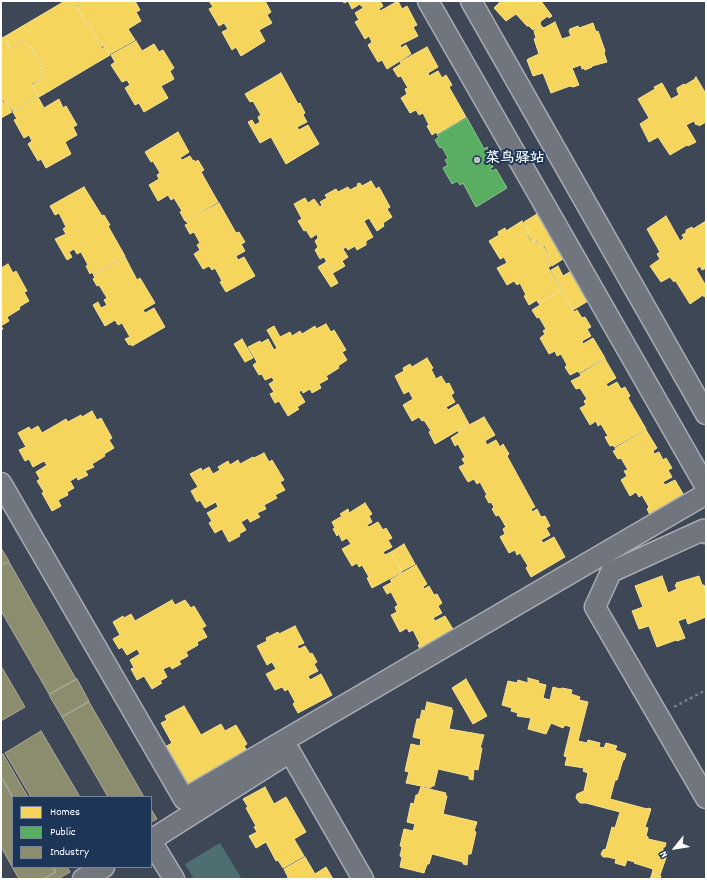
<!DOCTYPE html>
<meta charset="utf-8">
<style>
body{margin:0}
#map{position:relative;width:707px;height:880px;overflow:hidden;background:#3e4756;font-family:Dekko,sans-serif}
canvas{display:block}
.frame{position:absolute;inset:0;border:2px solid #fff;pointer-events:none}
.legend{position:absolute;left:12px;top:796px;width:140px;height:72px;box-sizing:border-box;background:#1d3557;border:1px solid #77869a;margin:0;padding:5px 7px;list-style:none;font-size:12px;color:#fff}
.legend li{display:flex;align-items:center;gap:8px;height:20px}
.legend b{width:20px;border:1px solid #77869a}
.north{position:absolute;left:655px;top:828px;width:40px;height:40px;-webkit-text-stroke:3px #1d3557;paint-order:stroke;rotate:240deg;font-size:11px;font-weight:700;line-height:16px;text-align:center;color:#fff}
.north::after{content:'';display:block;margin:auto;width:14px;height:18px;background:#fff;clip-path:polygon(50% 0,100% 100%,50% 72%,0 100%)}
</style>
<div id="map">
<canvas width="707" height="880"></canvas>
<div class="frame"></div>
<ul class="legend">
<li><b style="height:11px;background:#f6d55c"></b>Homes</li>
<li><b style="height:11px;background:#5aae61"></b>Public</li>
<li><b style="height:11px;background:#8c8c6e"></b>Industry</li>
</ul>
<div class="north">N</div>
</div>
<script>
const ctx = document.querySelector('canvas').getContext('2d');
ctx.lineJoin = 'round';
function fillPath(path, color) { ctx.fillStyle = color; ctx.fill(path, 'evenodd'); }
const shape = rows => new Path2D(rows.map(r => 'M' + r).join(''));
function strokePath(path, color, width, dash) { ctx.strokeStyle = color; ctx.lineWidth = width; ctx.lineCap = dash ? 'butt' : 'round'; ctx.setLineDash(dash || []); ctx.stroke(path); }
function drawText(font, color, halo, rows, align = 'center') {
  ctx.font = font + ' Dekko,"LXGW WenKai TC",sans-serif'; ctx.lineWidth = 4; ctx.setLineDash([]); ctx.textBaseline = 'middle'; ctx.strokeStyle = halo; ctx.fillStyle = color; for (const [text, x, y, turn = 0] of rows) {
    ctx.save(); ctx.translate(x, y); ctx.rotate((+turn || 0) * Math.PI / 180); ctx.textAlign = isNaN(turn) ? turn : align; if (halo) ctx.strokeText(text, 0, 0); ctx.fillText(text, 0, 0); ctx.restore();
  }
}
fillPath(shape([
 [220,843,242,879,194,879,185,864]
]), '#4e6f72');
const homes = shape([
 [65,1,78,1,80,4,76,6,87,25,89,24,92,29,91,30,102,49,105,46,110,55,39,97,32,85,45,77,40,69,44,67,31,46,28,49,23,40,10,48,4,37,65,1],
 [79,1,135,1,140,10,136,12,141,21,128,29,135,40,110,54,105,45,102,47,91,30,93,29,89,23,87,24,77,7,81,4,79,1],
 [209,1,265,1,271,12,267,15,272,23,259,30,265,41,241,56,236,47,232,50,222,32,228,29,224,23,219,26,209,9,213,7,209,1],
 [343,1,370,1,361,6,360,4,352,9,348,1,344,3,343,1],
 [372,1,380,1,383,6,379,9,380,11,398,1,402,9,407,6,417,25,413,27,418,36,400,45,401,48,406,45,411,54,387,69,382,60,378,62,368,45,372,42,369,36,365,39,355,22,359,20,355,13,363,8,362,6,372,1],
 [501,1,541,1,552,16,549,18,548,16,541,21,540,23,541,26,533,30,529,26,527,26,516,14,506,21,494,8,501,1],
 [555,22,562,39,571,36,569,31,570,29,578,26,579,28,593,23,596,32,598,31,605,51,604,53,607,62,592,66,592,67,585,70,584,68,582,69,581,65,572,68,579,85,573,87,570,86,551,93,543,73,533,76,527,60,528,59,539,54,534,39,536,38,534,31,541,26,544,28,555,22],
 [3,37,10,49,23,41,27,49,31,47,43,67,39,69,44,77,31,84,38,96,13,111,7,102,5,103,1,97,1,39,3,37],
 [136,41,142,51,154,44,159,52,163,50,174,68,170,71,174,79,161,86,168,98,144,112,139,103,135,105,125,88,130,85,127,80,122,82,111,65,115,62,111,55,136,41],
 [427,47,438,67,428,73,429,76,438,71,442,78,446,75,452,85,449,87,466,117,437,134,436,132,432,135,427,126,429,125,423,113,419,115,416,110,410,113,401,98,407,94,405,89,408,88,401,76,398,77,393,69,401,64,400,62,427,47],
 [281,73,298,104,300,103,305,113,303,115,307,122,297,127,299,130,308,125,319,144,286,164,271,137,260,143,248,122,252,120,255,125,260,122,258,117,261,115,253,101,250,102,245,94,281,73],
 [696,77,706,94,706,122,699,126,698,124,696,125,694,121,686,125,696,142,688,146,687,145,670,155,658,137,649,142,640,124,649,118,638,99,655,89,654,87,662,83,671,99,679,95,677,90,677,88,684,84,685,85,695,79,695,78,696,77],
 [38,97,44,108,59,99,63,108,66,106,77,125,73,127,77,135,65,142,71,154,46,168,41,159,38,161,28,144,32,141,29,135,24,138,14,120,17,119,13,112,38,97],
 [1,99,4,104,7,103,12,112,1,118,1,99],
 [178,132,189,152,180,158,182,160,190,156,193,161,194,160,195,162,198,160,204,170,201,172,218,202,185,221,180,212,182,211,174,198,171,200,168,195,158,201,149,185,159,179,157,175,160,173,153,161,151,162,145,152,178,132],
 [371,181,376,189,379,187,390,207,387,209,392,217,383,223,384,226,377,231,369,218,364,221,373,237,366,241,366,245,357,250,355,246,348,250,346,247,343,249,348,257,342,261,345,266,333,273,324,257,320,259,315,250,318,247,315,241,318,238,317,234,311,238,306,230,304,231,298,221,302,219,294,204,305,198,308,203,314,199,320,207,322,205,320,202,327,198,325,195,336,189,338,192,348,187,350,190,358,186,357,184,360,183,362,186,371,181],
 [84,187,102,216,104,215,110,225,108,226,125,256,93,274,92,272,90,274,86,266,88,265,81,252,77,254,74,249,69,252,72,257,67,260,55,239,66,234,63,229,66,227,59,213,55,215,50,206,84,187],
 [219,203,236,233,239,232,245,242,241,244,245,251,236,256,238,260,244,257,255,276,226,292,220,282,222,281,215,268,212,270,209,266,203,269,194,254,200,250,197,245,200,243,194,232,190,234,185,225,188,224,186,221,219,203],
 [537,214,563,259,552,266,547,258,550,256,544,245,540,247,536,239,532,241,527,234,529,232,524,222,537,214],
 [666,216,680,241,684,238,682,235,686,233,686,230,692,227,693,229,706,221,706,268,702,270,700,266,696,269,706,286,706,296,704,297,703,295,690,304,675,280,674,282,670,277,661,282,650,266,660,259,657,254,660,252,647,229,666,216],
 [522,221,529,232,526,234,531,242,535,240,540,248,543,246,549,256,546,258,551,266,548,267,561,290,538,303,537,300,529,305,524,296,526,295,520,283,517,285,514,281,507,285,497,268,507,263,504,257,500,259,489,241,499,235,498,232,505,228,506,231,522,221],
 [125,257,137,280,140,278,155,303,143,310,145,313,154,308,165,327,132,346,131,344,129,345,125,339,130,337,122,323,118,325,115,320,105,326,93,305,98,302,101,308,107,305,104,300,107,298,99,285,97,286,93,279,95,277,93,275,125,257],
 [326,262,338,283,331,287,318,267,326,262],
 [8,264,13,273,16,271,27,291,24,292,29,301,19,307,20,309,7,317,9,321,1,326,3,329,1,330,1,268,8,264],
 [558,266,563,276,573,270,583,287,581,288,588,301,573,310,551,270,558,266],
 [561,290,574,312,577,310,582,318,585,317,591,327,587,329,591,336,582,341,583,344,593,338,605,358,579,373,578,371,570,375,565,367,567,365,561,354,557,356,555,351,549,354,540,338,545,334,543,331,546,329,539,317,537,318,532,310,540,305,539,303,561,290],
 [326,324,331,332,334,330,346,350,342,352,347,360,338,366,339,368,326,376,328,379,319,384,321,388,312,393,310,389,303,393,301,390,299,392,305,402,297,407,299,409,288,416,279,401,275,403,270,394,274,392,269,384,274,381,272,377,265,380,262,374,259,375,253,365,257,362,248,347,260,341,261,343,268,339,274,350,277,348,267,330,274,326,280,337,290,332,292,336,300,331,302,334,315,326,316,329,326,324],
 [242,339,253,358,245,362,234,344,242,339],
 [427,358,433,368,431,369,436,379,441,376,446,384,449,383,454,393,451,395,455,402,446,407,448,410,458,404,469,424,435,444,429,432,431,431,424,420,422,421,419,417,412,421,403,405,413,399,409,391,404,394,395,376,404,371,403,368,410,364,412,367,427,358],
 [605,359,616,378,606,384,608,387,617,382,621,389,625,387,630,396,628,398,646,429,614,447,613,445,610,446,605,437,608,436,601,424,598,426,596,421,590,425,580,408,586,405,584,401,587,399,580,388,576,389,571,381,581,376,580,374,605,359],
 [92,411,97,420,101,418,112,438,109,440,114,448,104,454,105,456,92,464,94,467,85,471,88,475,78,480,77,477,70,481,74,488,67,492,68,495,58,500,61,506,52,511,42,493,44,492,37,481,40,479,36,472,47,465,44,461,33,467,29,459,25,461,19,450,26,447,18,433,29,427,31,430,38,426,42,433,66,419,68,422,81,415,82,417,92,411],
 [484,417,495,435,485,441,487,445,496,440,500,447,503,444,509,454,507,456,535,507,531,509,532,512,537,509,541,517,545,516,550,526,546,528,550,535,541,540,543,543,554,537,565,557,531,577,526,568,528,566,520,553,517,555,515,550,509,553,500,537,505,534,503,529,506,527,499,515,496,516,492,509,494,507,491,502,489,503,485,496,487,495,480,482,477,484,474,479,468,482,459,467,465,464,462,459,465,457,458,444,455,446,451,438,459,433,458,431,484,417],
 [646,430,657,448,653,451,654,454,659,452,663,460,666,458,672,468,668,470,672,477,663,482,665,485,675,480,686,499,652,519,647,509,649,507,642,495,639,497,636,492,630,496,621,480,627,476,624,471,628,470,621,458,618,459,613,451,616,450,615,448,646,430],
 [264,453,269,462,272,460,284,480,280,482,285,490,275,495,277,498,264,505,266,509,257,513,260,517,250,522,248,518,241,522,246,530,239,534,240,536,229,542,222,529,215,533,209,523,212,521,207,513,218,507,216,502,205,508,200,500,197,502,191,491,198,487,190,474,201,468,202,471,209,467,213,474,220,470,218,467,228,461,230,465,238,460,240,464,253,457,254,458,264,453],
 [365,503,372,514,369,516,372,522,367,525,369,527,378,522,383,530,386,528,392,538,388,540,392,547,383,552,385,555,391,552,402,572,372,588,367,578,369,577,362,565,359,567,357,563,352,566,342,549,351,544,347,538,342,541,339,534,337,536,333,529,335,528,332,522,342,516,340,514,348,509,349,513,365,503],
 [404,544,415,564,402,571,391,552,404,544],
 [416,565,427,584,423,587,424,589,429,586,434,595,437,594,442,603,438,606,442,613,433,618,435,621,445,616,457,636,423,655,418,645,420,644,413,630,409,632,407,628,400,632,391,615,397,612,395,607,398,605,391,592,387,594,383,587,392,582,390,580,416,565],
 [662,576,668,593,677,589,675,585,677,584,676,583,699,576,702,585,704,585,706,591,706,617,688,624,686,618,678,621,685,638,677,641,676,640,657,647,649,626,639,629,632,611,643,607,635,586,662,576],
 [172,600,175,605,185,600,191,608,194,606,206,626,202,628,207,637,197,642,198,645,186,652,188,656,179,661,181,664,172,669,170,666,163,669,167,677,160,681,162,683,152,689,144,676,137,680,131,669,134,668,130,660,140,654,137,649,127,655,122,647,119,649,113,639,120,635,113,622,123,616,124,618,131,614,135,621,172,600],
 [295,626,304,643,297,646,299,649,305,646,310,654,312,653,317,662,314,664,318,671,308,676,310,680,321,674,332,695,298,713,293,704,295,702,288,689,285,691,282,687,275,690,266,674,276,669,272,662,267,665,257,646,267,641,266,638,278,632,279,634,295,626],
 [528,678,539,681,538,683,546,685,543,698,550,700,553,687,560,689,562,688,572,690,571,694,580,697,579,700,588,702,578,741,587,743,588,740,600,743,599,747,604,748,606,743,617,746,615,750,626,754,624,760,623,760,617,780,615,780,610,799,647,809,648,808,651,809,645,827,648,828,646,836,648,837,648,839,666,843,665,847,663,847,663,851,668,852,660,875,652,874,653,869,634,863,635,862,627,860,625,866,615,863,616,859,608,857,603,857,601,854,603,850,606,849,612,827,615,828,620,812,586,803,580,803,576,798,577,794,584,791,588,773,583,771,584,768,565,765,567,757,564,756,571,727,565,725,563,728,551,723,546,734,528,729,531,718,517,716,518,713,511,711,512,708,502,705,508,681,517,683,518,680,528,683,528,678],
 [466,679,487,716,473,724,452,688,466,679],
 [427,702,452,708,451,710,453,710,449,729,484,735,480,748,482,748,478,770,474,769,473,780,469,779,469,776,438,769,434,786,431,786,431,788,406,783,409,772,405,771,411,744,420,746,421,739,413,737,417,719,420,719,422,710,425,711,427,702],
 [184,706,201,735,221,724,225,731,236,725,247,744,244,746,248,752,188,787,165,747,172,743,161,723,167,720,165,716,184,706],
 [265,787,274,804,286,797,306,832,294,839,304,856,283,868,278,860,276,861,266,842,256,848,249,836,257,832,254,827,256,826,246,808,248,807,243,799,265,787],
 [421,787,446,793,445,795,447,796,443,814,477,822,474,831,476,832,471,854,468,854,467,865,463,864,463,862,432,854,429,864,427,864,424,873,400,867,402,857,400,856,402,847,400,846,404,829,413,831,415,824,407,822,411,803,414,804,416,795,418,795,421,787],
 [305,857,315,874,326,867,333,879,287,879,288,877,284,869,305,857],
 [652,874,661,876,660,879,650,879,652,874]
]);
fillPath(homes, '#f6d55c');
strokePath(homes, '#f9e28d', 1);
const public = shape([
 [467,118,484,149,487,147,493,157,489,159,493,167,490,168,492,171,496,169,507,188,476,207,463,183,460,185,457,181,452,184,443,168,448,165,445,160,448,158,442,147,440,148,435,140,439,137,437,135,467,118]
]);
fillPath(public, '#5aae61');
strokePath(public, '#8cc690', 1);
const industry = shape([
 [1,548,9,561,1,565,1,548],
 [9,562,76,679,49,694,1,611,1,566,9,562],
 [1,666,25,707,1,721,1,666],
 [77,679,89,701,62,717,49,695,77,679],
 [89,702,144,797,108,797,62,717,89,702],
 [41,731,80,797,31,797,5,753,41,731],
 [3,754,28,797,13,797,1,776,1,755,3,754],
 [1,777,13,798,13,867,53,867,55,872,43,879,19,879,1,847,1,777],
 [151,809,157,819,151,822,151,809],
 [53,867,67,867,70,872,58,879,44,879,56,872,53,867]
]);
fillPath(industry, '#8c8c6e');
strokePath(industry, '#aeae9a', 1);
const minor = shape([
 [428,1,706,487],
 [471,1,706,414],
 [1,483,184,799,706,494],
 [706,533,703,530,611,572,595,607,706,798],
 [151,840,290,752,363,879],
 [151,841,174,879],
 [83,879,104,867]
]);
strokePath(minor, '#a8acb3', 23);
strokePath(shape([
 [674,707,706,690]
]), '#787e86', 2.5, [3, 3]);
strokePath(minor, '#70757e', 20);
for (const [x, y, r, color] of [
 [477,160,4,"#bbbfc4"]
]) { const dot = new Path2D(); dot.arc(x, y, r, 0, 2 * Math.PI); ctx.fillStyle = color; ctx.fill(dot); strokePath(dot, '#1d3557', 1.5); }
drawText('bold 15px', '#fff', '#1d3557', [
 ["菜鸟驿站",485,160]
], 'left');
</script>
